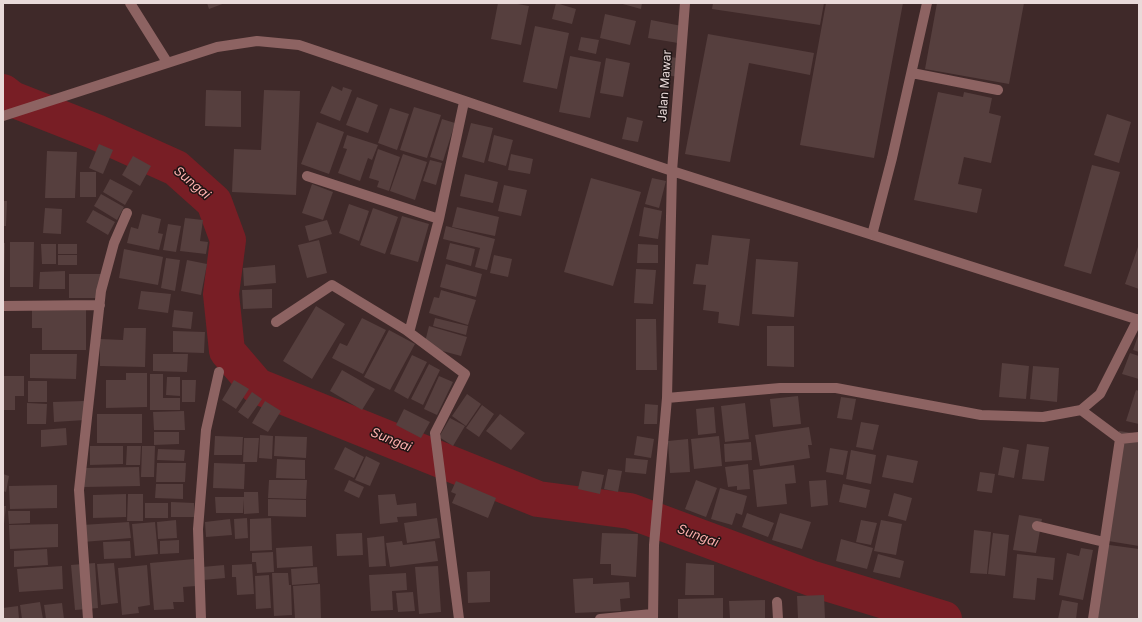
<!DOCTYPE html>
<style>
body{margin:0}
#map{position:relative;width:1142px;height:622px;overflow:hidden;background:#3f2929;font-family:Inter,sans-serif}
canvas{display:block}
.frame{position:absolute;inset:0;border:4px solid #e9dad9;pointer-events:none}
</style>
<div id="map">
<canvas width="1142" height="622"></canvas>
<div class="frame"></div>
</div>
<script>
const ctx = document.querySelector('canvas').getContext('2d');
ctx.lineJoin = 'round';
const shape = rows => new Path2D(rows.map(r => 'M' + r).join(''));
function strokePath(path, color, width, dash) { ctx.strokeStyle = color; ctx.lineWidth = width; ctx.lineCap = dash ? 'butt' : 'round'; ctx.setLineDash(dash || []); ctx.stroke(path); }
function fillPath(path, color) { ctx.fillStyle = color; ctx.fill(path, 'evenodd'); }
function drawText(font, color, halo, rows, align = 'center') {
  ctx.font = font + ' Inter,sans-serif'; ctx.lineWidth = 3; ctx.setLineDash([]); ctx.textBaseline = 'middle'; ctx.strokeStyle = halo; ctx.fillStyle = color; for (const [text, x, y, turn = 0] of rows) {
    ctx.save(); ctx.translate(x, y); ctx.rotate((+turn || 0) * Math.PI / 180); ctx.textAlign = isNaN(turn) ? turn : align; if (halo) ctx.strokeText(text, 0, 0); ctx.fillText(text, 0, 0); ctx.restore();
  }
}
strokePath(shape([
 [3,92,12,99,96,132,176,168,214,202,228,240,221,294,227,351,257,386,538,499,630,511,813,579,944,619]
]), '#781e25', 36);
fillPath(shape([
 [207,3,225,3,209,9],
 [498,3,512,3,529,6,521,45,491,39],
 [556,3,576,9,572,24,552,19],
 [619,3,642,3,641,9],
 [713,3,824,3,820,25,712,9],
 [826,3,903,3,874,158,800,145],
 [937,3,1024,3,1009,84,925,69],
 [605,14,636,21,630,45,600,38],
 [651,20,687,27,684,44,648,38],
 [535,26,569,33,557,89,523,82],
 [708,34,814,53,810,75,749,63,730,162,685,154],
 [581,37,599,40,596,54,578,50],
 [570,56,601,62,590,118,559,112],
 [663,56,685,59,682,77,661,75],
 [606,58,630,63,623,97,600,93],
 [332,86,342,91,343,87,352,90,340,121,320,113],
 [206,90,241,91,241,127,205,126],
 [264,90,300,91,296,195,232,192,234,149,261,150],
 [938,92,963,97,964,92,992,98,989,113,1001,116,991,163,964,157,958,184,982,189,977,213,914,200],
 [357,97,378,105,368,133,346,125],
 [414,107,441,115,427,158,400,150],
 [390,108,409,114,397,150,378,143],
 [1107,114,1131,122,1119,163,1094,155],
 [627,117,643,121,638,142,622,139],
 [442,119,455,123,443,161,430,157],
 [317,122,344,132,329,174,301,164],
 [471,123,493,128,484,163,462,157],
 [347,135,378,145,372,160,368,158,360,181,338,173,347,149,343,148],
 [494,135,513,140,506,166,488,161],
 [99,144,113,150,103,174,89,168],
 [378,149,400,157,389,191,377,187,379,181,369,178],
 [47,151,77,152,75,198,45,198],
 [403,154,427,162,415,200,390,191],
 [511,154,533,159,530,174,508,170],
 [133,156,151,166,140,186,122,175],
 [430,160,442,163,436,185,423,181],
 [1092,165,1120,172,1091,274,1064,266],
 [80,172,96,172,96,197,80,197],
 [465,174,498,182,493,203,460,196],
 [591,178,641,192,613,286,564,272],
 [652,178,666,181,659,208,645,204],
 [110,179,133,191,125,205,103,192],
 [312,184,333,192,323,220,302,213],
 [504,185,527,190,521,216,498,211],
 [101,194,124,207,117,220,94,206],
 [3,201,7,201,6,226,3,226],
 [349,204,369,211,359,241,339,233],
 [457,207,499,217,495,236,452,227],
 [644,207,662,211,658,239,639,236],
 [45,208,62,209,61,234,43,233],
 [373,208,398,217,385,254,360,245],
 [93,210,115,222,108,235,86,222],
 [142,214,161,219,158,233,163,234,159,250,127,243,131,227,138,229],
 [402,216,429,224,418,262,390,254],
 [185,218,203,220,200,241,208,242,206,254,180,251],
 [327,220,332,234,309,241,305,226],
 [168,224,181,226,176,252,163,250],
 [446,226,495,239,487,270,475,267,480,248,443,239],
 [712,235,750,239,739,326,718,323,719,312,703,310,706,285,693,284,696,264,708,265],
 [319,240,327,273,307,278,298,245],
 [10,242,34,242,33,287,10,287],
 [3,243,5,243,4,280,3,280],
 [450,243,475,249,471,266,446,259],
 [41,244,56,244,56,264,42,264],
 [58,244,77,244,77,254,58,254],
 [638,244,658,245,658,263,637,263],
 [1139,244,1139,289,1125,284],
 [124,249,163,257,158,285,119,278],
 [58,255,77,255,77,265,58,265],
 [494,255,512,259,508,277,490,273],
 [166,258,180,260,175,291,161,288],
 [756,259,798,262,794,317,752,314],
 [187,260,207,264,201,295,181,291],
 [446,264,482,274,476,297,440,287],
 [275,265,276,283,244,286,243,268],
 [636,269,656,270,653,304,634,303],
 [65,271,65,289,39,289,40,272],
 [69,274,101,274,101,298,69,298],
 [272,289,272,308,243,309,242,290],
 [441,290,476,300,468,325,429,313,434,297,439,298],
 [141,291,171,294,168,313,138,309],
 [316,306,345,324,312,379,283,361],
 [32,309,86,309,86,350,42,350,42,328,32,328],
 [174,310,193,312,191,329,172,327],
 [362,318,386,330,363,374,332,358,340,343,347,346],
 [435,318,468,326,466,335,433,326],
 [636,319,656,319,657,370,636,370],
 [429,326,467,337,461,356,424,346],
 [767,326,794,326,794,367,767,366],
 [124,328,146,328,145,367,100,366,100,339,123,340],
 [389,330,415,344,390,390,364,377],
 [173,331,205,332,204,353,173,352],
 [1139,333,1139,352,1133,350],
 [1130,353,1139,356,1139,379,1122,374],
 [30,354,77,354,76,379,30,378],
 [153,354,188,354,187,372,153,371],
 [412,355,427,362,408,399,394,391],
 [1002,363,1029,366,1026,399,999,397],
 [429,364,440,370,423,405,411,399],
 [1033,366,1059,368,1057,402,1030,399],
 [342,370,375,389,362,410,330,391],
 [126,373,147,373,147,407,106,408,106,380,126,380],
 [150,374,163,374,163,398,180,398,180,410,150,410],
 [3,376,24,376,24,396,15,396,15,410,3,410],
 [439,376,453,382,437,415,424,409],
 [167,377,180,377,180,396,166,395],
 [182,380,196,380,195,402,182,402],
 [234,380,249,389,236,409,222,400],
 [28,381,47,381,47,402,28,402],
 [1136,390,1139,391,1139,424,1126,421],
 [252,392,262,399,248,419,238,412],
 [467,394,481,404,466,426,452,416],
 [798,396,801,424,773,427,770,399],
 [841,397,856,399,852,420,837,418],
 [84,401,85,420,54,422,53,402],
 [265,401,281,411,268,432,252,423],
 [27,403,47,404,46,424,27,424],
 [745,403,749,439,725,442,721,406],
 [645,404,658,405,657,424,644,424],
 [482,405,494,414,479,437,466,428],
 [714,407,716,433,698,435,696,409],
 [404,409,430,422,421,438,396,425],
 [184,411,185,430,154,430,153,412],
 [97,414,142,414,142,443,97,443],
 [500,414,525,433,511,450,486,431],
 [450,418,465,426,453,446,439,437],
 [861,422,879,425,873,450,856,447],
 [809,427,812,445,808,445,810,458,760,466,755,435],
 [66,428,67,445,41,447,41,430],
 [1119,431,1139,434,1139,546,1102,540],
 [154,432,179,432,179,444,154,445],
 [260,435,273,436,272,459,259,458],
 [215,436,243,437,242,455,214,455],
 [275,436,307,437,306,458,274,456],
 [637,436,654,439,651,458,634,455],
 [719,436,722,466,694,469,691,439],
 [244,438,259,438,257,462,243,462],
 [688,439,690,472,670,473,668,441],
 [751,442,752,460,725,462,724,444],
 [1027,444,1049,447,1044,481,1022,479],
 [90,446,123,446,123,464,90,465],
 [127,446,141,446,140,465,126,465],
 [142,446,155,446,154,477,141,477],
 [345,447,364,457,354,478,334,469],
 [1003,447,1019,450,1014,478,998,475],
 [830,448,848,451,843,475,826,472],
 [158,449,185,450,184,461,157,460],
 [851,450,876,455,871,484,846,479],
 [887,455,918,461,913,483,882,477],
 [366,456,380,463,370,486,355,480],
 [626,458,648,460,646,474,625,472],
 [277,459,305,460,305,479,276,478],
 [157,463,186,463,185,482,156,482],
 [214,463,245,464,244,489,213,488],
 [748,464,750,489,737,490,737,486,728,487,725,467],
 [794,465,796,483,785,484,787,504,757,507,753,470],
 [139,467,140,486,84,487,84,468],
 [608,469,622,471,618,492,604,489],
 [582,471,604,475,600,494,578,489],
 [980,472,995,474,992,493,977,491],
 [3,474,9,476,6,492,3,491],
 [269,480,307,480,306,499,268,498],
 [349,480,364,487,359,498,344,491],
 [696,480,717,488,706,517,685,509],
 [826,480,828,505,811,507,809,481],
 [456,481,496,498,488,518,452,503,456,494,451,492],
 [156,484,183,484,183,499,155,498],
 [843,484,870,490,866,508,839,502],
 [57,485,57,508,10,509,9,486],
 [720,488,747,496,742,515,736,513,732,525,711,519],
 [244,492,258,492,259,513,244,514,244,499,243,513,216,513,215,497,244,497],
 [894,493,912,498,906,521,888,516],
 [126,494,126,517,93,518,93,495],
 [128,494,143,494,143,521,127,521],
 [395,494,397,505,416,503,417,516,397,517,398,522,380,524,378,495],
 [268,499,306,500,306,517,268,516],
 [171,502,194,503,194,517,171,517],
 [145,503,168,503,168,518,145,518],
 [3,506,6,506,4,524,3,524],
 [8,511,30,511,30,523,9,524],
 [747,513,774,523,768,537,742,527],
 [780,513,811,522,802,549,772,540],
 [1019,515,1042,519,1036,553,1013,550],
 [247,518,248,538,235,539,234,519],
 [271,518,272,550,250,551,250,519],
 [437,518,440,538,407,543,404,523],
 [230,519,232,535,206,537,205,522],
 [176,520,177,538,158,539,157,522],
 [861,520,877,523,871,545,856,542],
 [881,520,902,524,896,555,874,551],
 [129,522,131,538,83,542,82,525],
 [155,522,158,554,135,556,132,524],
 [58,524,58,547,10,549,9,525],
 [974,530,991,532,987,574,970,573],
 [362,533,363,555,337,556,336,534],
 [602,533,638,534,636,577,611,575,611,564,600,564],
 [993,533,1009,535,1005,576,988,574],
 [384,536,386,566,369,567,367,538],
 [841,539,873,548,867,569,836,561],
 [179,540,179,553,160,554,160,541],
 [130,541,131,558,104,559,103,542],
 [402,541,403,545,435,541,438,561,390,567,386,543],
 [1102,544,1139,549,1138,619,1091,619],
 [312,546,313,566,277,568,276,548],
 [1081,548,1093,550,1083,600,1059,595,1067,553,1079,556],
 [47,549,48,565,14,567,14,551],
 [273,552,274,572,257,573,256,562,252,562,252,553],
 [878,554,904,561,900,578,873,572],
 [1017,554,1055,558,1053,580,1037,578,1035,600,1013,598],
 [194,559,196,586,183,587,184,602,173,602,174,609,154,610,150,563],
 [95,563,98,608,75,610,71,565],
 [114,563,118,603,101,605,97,564],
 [686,563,714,565,714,595,685,595],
 [252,564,254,594,237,595,236,577,232,577,232,565],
 [147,565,150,605,138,607,139,613,122,615,118,568],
 [224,565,225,578,203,580,202,567],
 [62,566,63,589,19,592,17,569],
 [438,566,441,612,419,614,415,567],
 [317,567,318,583,292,585,291,569],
 [490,571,490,602,468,603,467,572],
 [272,573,288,573,289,585,291,585,292,615,274,616],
 [406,573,407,590,392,591,393,610,371,611,369,575],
 [269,575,271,608,256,609,255,576],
 [593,578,593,584,629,582,630,598,620,599,621,611,575,613,573,579],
 [320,584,321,619,295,619,293,586],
 [413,592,415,611,398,612,396,593],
 [824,595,825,619,798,619,797,596],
 [723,598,723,619,678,619,678,599],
 [765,600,765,619,730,619,729,601],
 [1062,600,1078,603,1076,619,1058,619],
 [40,602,43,619,22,619,20,605],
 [62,603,64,619,46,619,44,605],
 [18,606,19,619,3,619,3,608]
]), '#563f3e');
strokePath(shape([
 [130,3,167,62],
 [912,73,998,90],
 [3,116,217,47,257,41,299,45,672,171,1139,320],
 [307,176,439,219],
 [872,235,892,158,927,3],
 [3,306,100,305],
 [276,322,332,285,406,330,410,329,439,219,464,102],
 [406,330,465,374,435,433,459,619],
 [667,398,780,388,836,388,981,415,1043,417,1081,410,1100,394,1138,319],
 [1081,410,1120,439,1093,619],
 [1120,439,1139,437],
 [1037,526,1104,542],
 [777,602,778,619],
 [88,619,79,490,101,291,114,243,127,213],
 [201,619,198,529,206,430,219,372],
 [600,619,652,614],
 [653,619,654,545,667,398,672,171,685,3]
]), '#8d6362', 10);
drawText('12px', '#e9dad9', '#1f1515', [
 ["Jalan Mawar",665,86,-86]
]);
drawText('italic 13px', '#fdafad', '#1f1515', [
 ["Sungai",192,183,40],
 ["Sungai",391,440,22],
 ["Sungai",698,536,20]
]);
</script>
